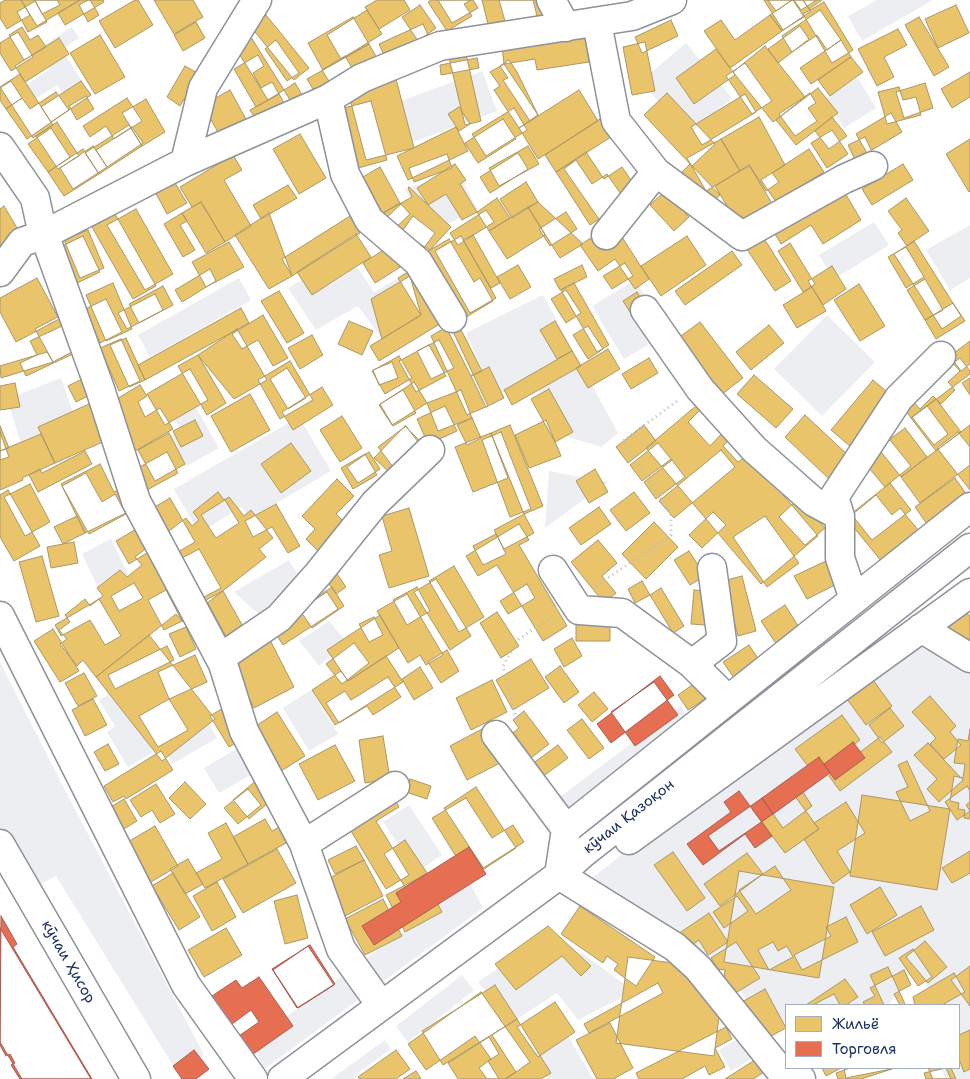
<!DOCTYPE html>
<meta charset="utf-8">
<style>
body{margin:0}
#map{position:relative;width:970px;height:1079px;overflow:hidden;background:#fff;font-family:"Shantell Sans",sans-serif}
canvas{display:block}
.legend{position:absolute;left:785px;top:1004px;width:175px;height:65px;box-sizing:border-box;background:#fff;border:1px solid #a4acbf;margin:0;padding:6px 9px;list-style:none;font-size:15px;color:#1b2f5e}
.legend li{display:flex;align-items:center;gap:10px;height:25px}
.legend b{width:25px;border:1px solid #a4acbf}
</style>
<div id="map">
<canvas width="970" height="1079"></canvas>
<ul class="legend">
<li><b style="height:14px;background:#e9c46a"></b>Жильё</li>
<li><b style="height:14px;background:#e76f51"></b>Торговля</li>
</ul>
</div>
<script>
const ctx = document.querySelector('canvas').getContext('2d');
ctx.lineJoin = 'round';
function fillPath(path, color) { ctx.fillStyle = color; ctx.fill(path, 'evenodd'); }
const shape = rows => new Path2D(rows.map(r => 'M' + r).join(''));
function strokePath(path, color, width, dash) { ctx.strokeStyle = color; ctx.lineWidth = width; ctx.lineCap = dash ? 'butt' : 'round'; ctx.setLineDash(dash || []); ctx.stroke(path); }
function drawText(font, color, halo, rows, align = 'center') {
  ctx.font = font + ' "Shantell Sans",sans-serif'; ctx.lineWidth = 5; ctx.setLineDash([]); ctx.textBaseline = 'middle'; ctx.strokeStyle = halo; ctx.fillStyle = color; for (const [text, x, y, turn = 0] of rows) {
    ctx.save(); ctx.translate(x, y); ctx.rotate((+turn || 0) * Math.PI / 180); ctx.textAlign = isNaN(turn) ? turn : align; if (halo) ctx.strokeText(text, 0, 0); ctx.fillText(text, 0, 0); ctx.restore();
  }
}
fillPath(shape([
 [877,0,933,0,862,41,848,16],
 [72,27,79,38,62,49,87,90,68,102,57,85,32,101,23,87,49,70,36,50],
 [686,43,732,98,687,136,641,81],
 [482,71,497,111,397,148,382,108],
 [858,78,876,108,844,128,826,98],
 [458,172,477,209,446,225,420,215,405,189],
 [874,222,889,245,834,279,819,255],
 [970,225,970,278,950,290,926,250],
 [357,267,374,292,398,278,421,315,382,339,358,306,316,330,288,288,318,270,329,286],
 [239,278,251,300,150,357,138,335],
 [635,280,668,333,624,359,592,306],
 [543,295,618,433,601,447,561,435,534,380,494,396,466,333],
 [827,315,875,362,822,416,774,369],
 [61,378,85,446,29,469,7,399],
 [185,388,219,448,185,467,169,437,181,430,164,399],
 [299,417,331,471,249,519,242,507,199,533,174,489],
 [549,471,608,482,545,528],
 [111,539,130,578,101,593,82,554],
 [289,560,301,580,264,619,234,592],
 [329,621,347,642,319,666,299,641],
 [902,638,970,671,970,1079,945,1079,942,1068,959,1068,959,1005,935,1005,934,996,915,968,888,1005,786,1005,786,1022,763,1026,728,971,681,944,590,880,791,719],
 [0,662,69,798,204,1055,174,1067,56,876,35,887,0,832],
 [311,690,338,734,309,751,283,708],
 [111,693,131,715,153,752,128,767,107,732,115,726,99,700],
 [681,706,699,739,570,836,552,803],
 [209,724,217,738,172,764,163,749],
 [240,747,254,773,219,793,204,768],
 [409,805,442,855,417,872,383,822],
 [470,883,483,908,264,1069,252,1042],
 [556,949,582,953,634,991,578,1020,557,993,511,1023,478,982,506,963],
 [462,975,474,990,408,1042,396,1026],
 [567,1034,593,1079,547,1079,533,1054],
 [739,1038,751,1059,731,1071,719,1050],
 [385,1040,391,1049,356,1074,359,1079,331,1079]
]), '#edeef2');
const homes = shape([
 [5,0,21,0,30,15,7,29,0,18,0,3,5,0],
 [21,0,80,0,37,26,21,0],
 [35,0,57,0,60,5,42,14,35,0],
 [80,0,103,0,104,2,65,25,58,13,80,0],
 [88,0,90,0,99,15,88,22,79,5,88,0],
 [135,0,138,0,153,25,115,48,99,21,135,0],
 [154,0,193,0,203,17,174,34,154,0],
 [377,0,404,0,410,10,379,29,365,7,377,0],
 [431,0,471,0,464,4,472,16,447,31,428,2,431,0],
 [438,0,473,0,478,8,452,23,438,0],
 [482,0,541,0,545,18,490,32,482,0],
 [499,0,533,0,538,20,507,28,499,0],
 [764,0,793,0,804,17,783,30,764,0],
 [768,0,792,0,776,11,768,0],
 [792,0,803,0,811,11,782,31,770,15,792,0],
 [794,0,817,0,801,10,794,0],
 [803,0,822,0,809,9,803,0],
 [35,1,47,22,28,32,17,12,35,1],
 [824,2,853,50,832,63,803,14,824,2],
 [420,5,436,28,418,41,402,17,420,5],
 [956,5,969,33,938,48,925,19,956,5],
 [367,10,382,34,341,59,327,35,367,10],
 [820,10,841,40,827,50,817,35,792,52,782,36,820,10],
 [266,15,309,68,294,80,251,27,266,15],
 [770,15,782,31,730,68,704,31,721,20,735,40,770,15],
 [353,17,369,44,323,70,308,43,353,17],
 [919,17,949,67,934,76,905,25,919,17],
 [671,20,678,36,642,53,635,37,671,20],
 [196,22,205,38,183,51,174,35,196,22],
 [423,24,431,42,387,62,379,44,423,24],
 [800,26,809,39,778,63,768,49,800,26],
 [22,27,30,40,38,35,46,47,24,60,9,35,22,27],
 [898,29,907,45,884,57,894,77,877,86,858,49,898,29],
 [18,32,33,57,11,71,0,53,0,43,18,32],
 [249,34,284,90,268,100,233,44,249,34],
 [100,35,125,77,95,94,70,53,100,35],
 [585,36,589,62,537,70,535,59,504,64,502,47,585,36],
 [59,38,69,54,25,82,15,66,59,38],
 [276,40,299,73,287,81,265,49,276,40],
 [841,40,851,57,811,84,800,68,841,40],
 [645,42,655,91,632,95,623,47,645,42],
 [369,44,378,60,317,96,307,79,369,44],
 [765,46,805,97,773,122,733,72,765,46],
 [716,49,735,75,694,104,676,78,716,49],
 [466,54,481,121,465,125,449,58,466,54],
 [258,55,264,66,253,73,261,88,272,82,279,94,256,107,234,69,258,55],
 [345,56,355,73,332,86,322,70,345,56],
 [851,57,863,72,830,96,818,80,851,57],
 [477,58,479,68,441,75,440,65,477,58],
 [509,60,517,72,538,115,530,121,503,80,508,78,500,66,509,60],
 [745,63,772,101,752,114,726,76,745,63],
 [504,64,538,115,519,128,494,90,500,86,490,72,504,64],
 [185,66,199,74,180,106,167,97,185,66],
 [970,72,970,97,952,108,941,89,970,72],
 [20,74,53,125,33,138,0,87,20,74],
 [396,79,414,148,366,160,350,99,396,79],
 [11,81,22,98,6,109,0,100,0,88,11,81],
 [81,81,91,95,51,122,41,107,81,81],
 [295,83,304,98,293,105,284,90,295,83],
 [925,83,933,108,904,118,896,92,925,83],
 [899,87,903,100,916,97,921,115,887,124,878,92,899,87],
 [818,88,838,113,796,145,776,120,818,88],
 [230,90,247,121,220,136,203,105,230,90],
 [579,90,598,121,538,159,519,128,579,90],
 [56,92,69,110,27,139,6,109,22,98,30,109,56,92],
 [667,93,715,144,692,166,644,115,667,93],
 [810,93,816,103,808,108,817,121,795,136,779,114,810,93],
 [279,94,285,105,257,121,250,110,279,94],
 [745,94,756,112,702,145,691,127,745,94],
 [86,96,94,109,77,120,69,106,86,96],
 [127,98,142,121,114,139,106,126,90,137,83,126,127,98],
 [146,99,165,132,142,146,122,113,146,99],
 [371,101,387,160,351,170,336,110,371,101],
 [459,107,470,124,459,131,448,114,459,107],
 [514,108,527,130,486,156,472,134,514,108],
 [891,113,902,132,867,153,856,134,891,113],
 [759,117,785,165,772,173,779,182,766,191,750,166,740,171,721,139,759,117],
 [832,117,847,136,829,149,815,131,832,117],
 [503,119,516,139,478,163,465,143,503,119],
 [600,119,611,137,556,172,545,155,600,119],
 [57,122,79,156,58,169,36,136,57,122],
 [129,125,142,146,99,174,85,153,129,125],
 [132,127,143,143,107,167,96,150,132,127],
 [456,127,468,151,408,180,397,156,456,127],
 [51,128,70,157,48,172,28,144,51,128],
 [832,130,848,154,827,168,811,143,832,130],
 [300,134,326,178,299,194,273,149,300,134],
 [865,137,877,162,860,170,848,145,865,137],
 [721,139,740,171,706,191,687,158,721,139],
 [970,139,970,191,969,192,946,154,970,139],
 [93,146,107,167,73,189,60,168,93,146],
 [528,146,539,164,499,186,489,168,528,146],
 [83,149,99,174,64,196,48,172,83,149],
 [809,149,824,172,776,202,761,180,809,149],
 [586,152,604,179,622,167,637,189,621,205,590,225,556,172,586,152],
 [518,153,528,169,490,193,480,177,518,153],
 [447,154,452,168,414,182,409,168,447,154],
 [233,155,242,170,224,180,251,226,225,242,201,202,192,207,180,187,233,155],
 [576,160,592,184,607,174,625,200,599,219,564,169,576,160],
 [455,164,466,180,460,184,477,212,462,220,446,194,428,205,417,188,455,164],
 [690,164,720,195,705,209,676,178,690,164],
 [903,164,913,180,872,205,862,189,903,164],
 [749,165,773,205,739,226,715,186,749,165],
 [380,167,400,203,376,217,356,181,380,167],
 [172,178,187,203,167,214,153,188,172,178],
 [526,182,538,202,512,218,500,199,526,182],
 [288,185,297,198,261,219,253,205,288,185],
 [409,187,451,227,430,250,376,217,412,197,408,188,409,187],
 [842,188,861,220,823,244,811,225,781,244,773,231,842,188],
 [665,191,689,217,674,231,650,205,665,191],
 [497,198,510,218,489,231,477,212,497,198],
 [906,198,929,231,907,246,898,233,902,230,888,211,906,198],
 [201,202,225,242,206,253,182,213,201,202],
 [538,202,583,244,560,258,528,207,538,202],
 [401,204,410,214,391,232,382,222,401,204],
 [4,206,20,233,0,246,0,209,4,206],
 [528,207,545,235,507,259,489,231,528,207],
 [136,209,173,274,145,290,107,225,136,209],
 [486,210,494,222,458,245,450,233,486,210],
 [566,212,577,229,550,246,539,229,566,212],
 [182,213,187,221,180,225,195,250,183,257,164,224,182,213],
 [269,213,292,276,269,289,235,235,269,213],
 [115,214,156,286,133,299,92,227,115,214],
 [350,216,360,233,292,276,282,259,350,216],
 [413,216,435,233,420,253,398,237,413,216],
 [606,228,620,234,649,279,635,289,615,259,598,271,580,245,606,228],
 [88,230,104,268,80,278,64,240,88,230],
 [356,234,371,257,312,295,297,272,356,234],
 [473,235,500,283,491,288,463,240,473,235],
 [83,236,100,272,75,284,58,248,83,236],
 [461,236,496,298,470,313,435,251,461,236],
 [687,236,706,265,661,296,641,266,687,236],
 [763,237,791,281,775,291,746,248,763,237],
 [449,239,474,282,480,278,493,301,463,319,425,253,449,239],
 [914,241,961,316,942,329,894,254,914,241],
 [229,242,244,267,206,287,192,262,229,242],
 [790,243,815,284,803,292,778,251,790,243],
 [393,244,405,264,375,283,363,263,393,244],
 [906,247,924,277,906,288,888,257,906,247],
 [732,251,742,265,685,305,675,291,732,251],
 [625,263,633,276,612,289,603,276,625,263],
 [518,265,531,287,510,299,497,277,518,265],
 [582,265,587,277,560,290,554,279,582,265],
 [832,266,846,289,823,305,808,281,832,266],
 [210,269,216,281,182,302,175,290,210,269],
 [411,270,443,322,379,361,370,346,421,315,398,278,411,270],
 [410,276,421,315,382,339,371,299,410,276],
 [37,278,59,319,16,342,0,312,0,298,37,278],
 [925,279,943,310,925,320,907,290,925,279],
 [113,283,132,329,106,341,86,295,113,283],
 [574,283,609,345,597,352,561,290,574,283],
 [859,284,885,326,860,341,834,300,859,284],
 [163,286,173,305,139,323,129,304,163,286],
 [812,287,826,311,797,328,783,305,812,287],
 [566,290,581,313,566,323,551,299,566,290],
 [279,291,304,333,287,343,261,301,279,291],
 [637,292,656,323,642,331,623,301,637,292],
 [155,294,163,310,127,329,118,313,155,294],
 [106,299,122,332,100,343,83,310,106,299],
 [953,303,965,321,936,339,925,320,953,303],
 [241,308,249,323,145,380,138,365,241,308],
 [67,312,85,345,53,362,35,329,67,312],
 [263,315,288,358,273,366,258,340,242,349,232,334,263,315],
 [456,320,482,371,471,376,445,325,456,320],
 [349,321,373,331,362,355,338,344,349,321],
 [555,321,572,351,557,359,540,330,555,321],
 [700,322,743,378,717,398,674,341,700,322],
 [450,325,488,406,467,415,431,336,450,325],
 [769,325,784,343,751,370,736,352,769,325],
 [62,326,75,353,26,376,20,363,37,355,30,341,62,326],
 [588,326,603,349,588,359,573,335,588,326],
 [237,329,267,380,234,399,198,355,237,329],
 [312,335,323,355,300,369,288,348,312,335],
 [126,338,145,380,129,387,110,345,126,338],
 [121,339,140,381,119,391,100,348,121,339],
 [439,340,454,368,431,379,417,351,439,340],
 [970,341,970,364,961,371,950,356,970,341],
 [429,345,446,376,416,392,399,361,429,345],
 [608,349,620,369,588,388,576,368,608,349],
 [572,351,581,366,512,405,504,390,572,351],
 [47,352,53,362,1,378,0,366,47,352],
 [198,355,226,403,207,415,178,366,198,355],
 [399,356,412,378,385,394,372,371,399,356],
 [649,358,658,373,631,389,622,374,649,358],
 [960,358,970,371,970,374,911,418,900,403,960,358],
 [950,360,960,371,948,382,955,390,941,404,933,396,920,409,910,398,950,360],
 [290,361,313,400,280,419,258,380,290,361],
 [392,362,398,378,379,385,373,370,392,362],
 [489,367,504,398,486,407,471,376,489,367],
 [287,368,306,398,288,409,270,379,287,368],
 [190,369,208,400,165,425,147,394,190,369],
 [92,374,100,390,76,402,68,386,92,374],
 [754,375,793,409,776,428,737,394,754,375],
 [970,378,970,395,962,383,970,378],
 [873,380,893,397,851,447,831,430,873,380],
 [414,382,427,403,392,425,379,405,414,382],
 [15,383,20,407,0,410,0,386,15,383],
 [140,385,147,396,138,402,145,417,160,408,173,429,135,451,115,400,140,385],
 [322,387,333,405,293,430,282,412,322,387],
 [549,389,573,432,555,442,531,399,549,389],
 [403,390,416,413,393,426,380,404,403,390],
 [461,390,472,418,438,431,427,403,461,390],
 [250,394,270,430,231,452,211,416,250,394],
 [936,399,961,432,936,451,911,418,936,399],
 [703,400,818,536,761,584,646,448,703,400],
 [89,404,105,441,55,463,38,427,89,404],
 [445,406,457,431,428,444,417,419,445,406],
 [927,406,948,434,934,445,912,417,927,406],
 [703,407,726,429,710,446,688,422,703,407],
 [805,415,849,456,828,478,785,437,805,415],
 [342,416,362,448,340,462,320,430,342,416],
 [472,418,481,438,467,445,457,425,472,418],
 [195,420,203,436,181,447,173,431,195,420],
 [546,420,561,456,529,468,515,435,546,420],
 [510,425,543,506,524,514,491,433,510,425],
 [644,425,656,441,628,463,616,447,644,425],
 [970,425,970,465,920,503,901,477,970,425],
 [0,426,9,448,0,451,0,426],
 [405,426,419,440,389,472,374,458,405,426],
 [406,426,421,446,393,467,378,447,406,426],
 [905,428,927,457,901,477,878,448,905,428],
 [0,432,9,457,0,460,0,432],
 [501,432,531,509,510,517,482,440,501,432],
 [958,432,970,447,970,490,937,448,958,432],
 [169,433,185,464,155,481,138,450,169,433],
 [491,433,508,478,473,492,455,447,491,433],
 [41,434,55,463,22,478,23,480,0,490,0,451,41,434],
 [734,435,749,454,738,462,723,446,734,435],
 [890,440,911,466,885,487,864,462,890,440],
 [291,443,311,471,281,493,261,464,291,443],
 [658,443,671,459,642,481,630,465,658,443],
 [721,450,735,467,674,518,659,501,721,450],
 [85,451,92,464,38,492,29,475,40,469,42,473,85,451],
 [167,452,178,473,147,490,136,469,167,452],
 [369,452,380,469,358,483,347,467,369,452],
 [365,454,377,475,353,489,341,468,365,454],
 [672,460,685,477,656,499,644,482,672,460],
 [100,464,114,492,125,487,136,508,85,533,61,484,100,464],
 [595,469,608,492,589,503,576,481,595,469],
 [86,473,102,502,115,494,126,514,89,534,62,486,86,473],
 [955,478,967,495,927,524,915,507,955,478],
 [337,479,354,496,336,514,347,525,320,553,306,539,315,529,302,516,337,479],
 [890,483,911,510,872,540,851,514,890,483],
 [30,484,50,522,25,536,4,497,30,484],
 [8,490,40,546,14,561,0,537,0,495,8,490],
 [218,492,224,500,229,497,244,516,251,510,273,538,259,549,266,557,183,622,176,614,96,677,83,660,77,666,60,644,67,639,59,630,70,622,65,615,85,599,90,606,103,596,97,588,120,570,127,577,142,565,135,557,186,518,192,526,199,520,193,512,218,492],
 [634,492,650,513,626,531,610,510,634,492],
 [876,495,892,515,900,508,919,531,882,562,847,519,876,495],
 [170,498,195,542,178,552,153,508,170,498],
 [798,499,825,528,805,545,779,517,798,499],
 [225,500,239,523,216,538,201,515,225,500],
 [276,504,300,546,288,553,272,527,253,537,245,521,276,504],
 [599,507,611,524,581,545,569,528,599,507],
 [409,508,429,576,389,588,379,555,392,551,382,516,409,508],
 [713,512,726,525,702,548,689,535,713,512],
 [524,514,534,533,504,549,494,530,524,514],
 [77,516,85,533,63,544,54,527,77,516],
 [765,516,799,563,767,587,733,537,765,516],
 [654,522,678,547,646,579,622,554,654,522],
 [519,524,529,540,519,545,567,626,543,641,497,565,478,576,466,556,519,524],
 [138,528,150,551,129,564,116,541,138,528],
 [496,534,506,554,483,565,473,546,496,534],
 [598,540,617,563,602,576,616,593,604,603,571,562,598,540],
 [74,542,78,563,51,568,47,547,74,542],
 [199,549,221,588,204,597,182,558,199,549],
 [689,551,705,576,690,585,674,560,689,551],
 [42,556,59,616,36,622,19,562,42,556],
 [828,560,839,583,807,599,794,576,828,560],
 [454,566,484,617,459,632,429,581,454,566],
 [335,571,346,587,336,594,325,578,335,571],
 [742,576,756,631,738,636,723,581,742,576],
 [436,579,471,636,450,650,414,592,436,579],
 [642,581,650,595,635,603,628,589,642,581],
 [134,583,143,598,119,611,111,596,134,583],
 [527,584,535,598,508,614,500,601,527,584],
 [332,587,344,606,312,628,299,609,332,587],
 [417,587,430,611,407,625,393,600,417,587],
 [661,588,684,626,673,633,650,595,661,588],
 [166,590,182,621,164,630,148,600,166,590],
 [694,590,707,591,705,625,691,624,694,590],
 [223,591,245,630,228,640,206,600,223,591],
 [327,592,338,609,283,645,272,628,327,592],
 [407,594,443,655,426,665,420,655,408,663,377,611,407,594],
 [99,599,121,636,105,645,90,620,61,636,55,625,99,599],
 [785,605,800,629,777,645,761,621,785,605],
 [959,607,970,616,970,641,963,651,927,632,959,607],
 [497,612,519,646,501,658,480,623,497,612],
 [380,615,399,648,348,681,327,650,380,615],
 [374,617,383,635,369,642,359,624,374,617],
 [576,623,610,623,610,641,576,641,576,623],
 [186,627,196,649,180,657,169,634,186,627],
 [53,629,79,671,60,682,34,641,53,629],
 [149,635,215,719,162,761,96,677,149,635],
 [572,638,582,656,564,667,554,649,572,638],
 [270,640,294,687,254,708,229,660,270,640],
 [354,643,369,663,342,684,326,664,354,643],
 [749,645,759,660,734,678,723,662,749,645],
 [167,646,174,660,115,689,108,675,167,646],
 [447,650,459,671,441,683,428,662,447,650],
 [195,655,207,682,169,699,158,672,195,655],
 [386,656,403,682,335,725,312,690,341,671,348,681,386,656],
 [531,659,549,688,513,710,496,680,531,659],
 [560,666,579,692,564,703,545,677,560,666],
 [420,667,433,688,414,700,402,679,420,667],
 [84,673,97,696,78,706,65,683,84,673],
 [388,677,401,697,373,715,367,706,339,723,326,703,345,691,351,700,388,677],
 [492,680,507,712,471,730,456,698,492,680],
 [873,680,892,706,866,725,847,699,873,680],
 [695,683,705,699,688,710,678,695,695,683],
 [594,692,608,709,592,722,578,705,594,692],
 [930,696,956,726,950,732,961,745,944,759,930,744,936,738,912,712,930,696],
 [93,699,107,725,85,736,72,710,93,699],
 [169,699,188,730,158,747,139,716,169,699],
 [223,708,242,739,229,747,210,716,223,708],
 [890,708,904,726,882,743,869,725,890,708],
 [524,711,549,744,527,761,509,736,519,728,513,720,524,711],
 [277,712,305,756,278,773,250,730,277,712],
 [842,715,860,740,814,774,795,749,842,715],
 [582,719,604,748,589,759,567,730,582,719],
 [482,729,500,763,467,780,450,746,482,729],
 [970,729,970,819,964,818,965,810,958,809,959,803,950,801,954,776,963,778,965,764,954,763,958,739,968,741,970,729],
 [383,736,390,779,365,783,359,740,383,736],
 [880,737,892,752,840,791,829,776,880,737],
 [928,743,963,780,939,802,927,789,937,779,914,755,928,743],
 [108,744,119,764,105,771,94,752,108,744],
 [335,745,355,781,318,800,299,764,335,745],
 [558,745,568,758,538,780,528,767,558,745],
 [161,751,173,770,126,799,124,796,113,802,104,786,161,751],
 [907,761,930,811,910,821,896,792,908,787,898,765,907,761],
 [258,779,274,798,249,819,233,800,258,779],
 [410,779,431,786,427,799,406,792,410,779],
 [185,782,206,804,190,819,169,798,185,782],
 [156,784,175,814,160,823,152,810,141,817,130,800,156,784],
 [786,784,819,829,785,853,752,809,786,784],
 [967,786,970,791,970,802,966,805,970,811,957,820,945,802,967,786],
 [476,787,516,848,484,869,444,808,476,787],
 [248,789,261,805,238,824,224,808,248,789],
 [803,792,812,806,783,828,773,814,803,792],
 [391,793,399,807,376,821,409,875,386,889,345,821,391,793],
 [862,795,950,809,937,890,850,876,862,795],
 [466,798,492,838,513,825,524,842,469,877,432,818,466,798],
 [124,799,137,821,122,830,109,808,124,799],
 [846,802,865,833,837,851,850,872,833,884,804,839,819,829,814,823,846,802],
 [265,819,272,831,287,823,295,838,248,864,233,837,265,819],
 [226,823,248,864,205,888,196,873,222,859,208,833,226,823],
 [155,826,178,866,149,883,126,843,155,826],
 [405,840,427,873,405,887,384,854,405,840],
 [356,846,364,860,335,874,328,860,356,846],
 [277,849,296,883,243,913,223,879,277,849],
 [970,851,970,873,952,883,942,868,970,851],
 [673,852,705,898,687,911,654,865,673,852],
 [747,853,763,874,720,906,704,884,747,853],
 [188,859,203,884,185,894,170,869,188,859],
 [364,860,383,896,345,916,326,880,364,860],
 [775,866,791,890,756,914,739,890,775,866],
 [739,871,834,887,819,978,724,962,739,871],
 [173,873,200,917,179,930,152,886,173,873],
 [423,876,442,912,405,932,386,895,423,876],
 [217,882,236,917,212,931,193,896,217,882],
 [880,887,897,915,867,934,850,905,880,887],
 [297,895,308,938,285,944,274,901,297,895],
 [737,896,748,911,724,928,713,912,737,896],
 [383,899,402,936,365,955,345,919,383,899],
 [580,906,655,957,636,986,614,970,618,964,607,956,603,963,561,934,580,906],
 [921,906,934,930,885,956,872,932,921,906],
 [709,913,728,942,708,955,699,940,685,950,675,936,709,913],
 [846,917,858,942,802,970,794,955,831,936,826,927,846,917],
 [548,926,591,966,581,976,562,956,516,990,495,964,548,926],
 [226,928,242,955,204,977,188,950,226,928],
 [925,941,947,967,928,983,906,957,925,941],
 [736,942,760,978,734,994,711,958,736,942],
 [773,942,778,951,787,946,793,957,769,970,758,950,773,942],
 [913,949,932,977,918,986,899,958,913,949],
 [628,957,725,970,714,1056,616,1043,628,957],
 [970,966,970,1006,951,980,970,966],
 [888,967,905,1004,902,1005,884,1005,870,975,888,967],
 [904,970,911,985,894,994,900,1005,865,1005,863,1002,875,996,870,988,904,970],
 [954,973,965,992,942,1005,915,1005,913,997,954,973],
 [845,979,858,997,846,1005,806,1005,845,979],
 [658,983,663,993,589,1033,584,1024,658,983],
 [495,985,517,1019,443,1065,422,1031,495,985],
 [765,989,786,1028,762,1041,740,1003,765,989],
 [481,992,530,1062,506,1079,487,1079,479,1068,491,1059,475,1036,426,1070,408,1044,481,992],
 [834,994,840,1005,813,1005,834,994],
 [555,1002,575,1032,538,1057,517,1027,555,1002],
 [517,1019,551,1073,541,1079,505,1079,516,1072,492,1035,517,1019],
 [610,1023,633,1068,615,1078,615,1079,597,1079,576,1040,610,1023],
 [726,1027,732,1039,715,1048,725,1067,709,1075,705,1066,682,1079,639,1079,636,1073,726,1027],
 [970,1030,970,1069,964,1072,959,1059,959,1035,970,1030],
 [489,1037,499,1054,488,1061,499,1079,458,1079,448,1063,489,1037],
 [396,1050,410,1069,396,1079,360,1079,358,1077,396,1050],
 [758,1058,766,1071,753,1079,725,1079,758,1058],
 [822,1068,841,1068,826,1076,822,1068],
 [844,1068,896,1068,846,1078,844,1068],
 [850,1068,895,1068,861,1079,838,1079,836,1073,850,1068],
 [928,1068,951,1068,956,1079,933,1079,928,1068],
 [946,1068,951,1079,926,1079,924,1073,946,1068],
 [416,1071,421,1079,403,1079,416,1071]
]);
fillPath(homes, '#e9c46a');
strokePath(homes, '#ab9766', 1);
const shops = shape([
 [660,676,674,695,611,743,597,724,660,676],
 [654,682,678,715,635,746,611,712,654,682],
 [853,742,865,758,835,780,824,764,853,742],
 [819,757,830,773,773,814,762,798,819,757],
 [739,791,772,836,755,848,745,834,703,865,687,844,731,812,724,802,739,791],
 [762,798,773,814,719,851,708,836,762,798],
 [469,847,486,874,374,945,362,926,401,902,396,893,469,847],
 [1,916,17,944,13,947,92,1079,20,1079,11,1065,15,1063,10,1054,6,1056,0,1045,1,916],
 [0,928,91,1079,22,1079,0,1042,0,928],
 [310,945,335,984,297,1008,272,969,310,945],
 [308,946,334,985,298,1008,273,970,308,946],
 [259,977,293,1026,249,1057,236,1038,259,1022,251,1010,232,1024,212,996,236,980,242,988,259,977],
 [194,1050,209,1069,196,1079,182,1079,173,1066,194,1050]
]);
fillPath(shops, '#e76f51');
strokePath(shops, '#aa5c55', 1);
const minor = shape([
 [551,0,566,27],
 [597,23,616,121,656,172,742,236,844,179,873,166],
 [328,99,345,174,369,220,418,262,452,318],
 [0,147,35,198,43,235,48,245,100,389,136,501,223,664,244,731,304,844,341,949,381,1005],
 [185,162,203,88,257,0],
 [606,235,656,172],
 [0,272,22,242,43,235,185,162,328,99,362,78,440,46,632,16,672,0],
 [645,310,700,389,754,449,814,502,840,516],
 [553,570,579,610,622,613,692,664,728,700],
 [854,599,840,558,840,516,834,497,899,398,941,356],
 [0,616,186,985,253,1079],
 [921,628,970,658],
 [220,658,279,618,318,574,375,503,430,450],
 [692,664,722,641,712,568],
 [496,735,566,829],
 [629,840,970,593],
 [0,844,136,1079],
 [304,844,395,786],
 [559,875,566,829,970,507],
 [559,875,675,947,698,968,779,1069,801,1079],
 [282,1079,559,875,582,854,970,548]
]);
strokePath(minor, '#8e929a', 31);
strokePath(shape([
 [596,586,671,535,671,514,623,441,680,399],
 [516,719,503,666,519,639,554,615]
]), '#b9bcc1', 3, [1, 4]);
strokePath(minor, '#fff', 28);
drawText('15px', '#1b2f5e', '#fff', [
 ["кӯчаи Қазоқон",629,817,-38],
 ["кӯчаи Ҳисор",68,962,60]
]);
</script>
